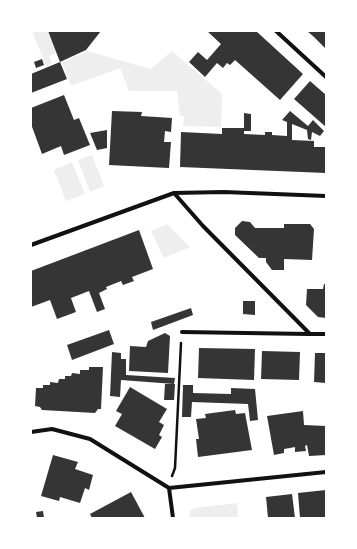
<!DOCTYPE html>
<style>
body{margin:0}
#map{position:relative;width:357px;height:549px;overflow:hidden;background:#fff;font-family:"Noto Sans",sans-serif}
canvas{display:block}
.frame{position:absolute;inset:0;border:32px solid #fff;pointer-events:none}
</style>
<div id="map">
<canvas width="357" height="549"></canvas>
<div class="frame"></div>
</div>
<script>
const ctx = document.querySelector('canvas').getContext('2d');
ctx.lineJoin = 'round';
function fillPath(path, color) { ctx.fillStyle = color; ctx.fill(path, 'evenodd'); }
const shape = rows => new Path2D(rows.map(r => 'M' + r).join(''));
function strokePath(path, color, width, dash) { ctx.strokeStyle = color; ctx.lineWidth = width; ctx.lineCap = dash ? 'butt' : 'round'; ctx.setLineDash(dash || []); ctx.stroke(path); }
fillPath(shape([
 [32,31,47,31,56,53,49,56,52,64,46,66],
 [87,51,151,69,172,51,222,94,221,127,183,126,184,116,180,116,177,91,129,91,120,68,71,86,62,63],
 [92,155,104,186,90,192,78,160],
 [72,162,85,194,66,201,54,170],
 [167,224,190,247,164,258,151,231],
 [237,503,238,518,189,518,190,510,195,508]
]), '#eee');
fillPath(shape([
 [48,31,101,31,86,50,60,62,67,79,31,93,31,74,60,62],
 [207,31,256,31,303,74,280,100,235,60,230,65,227,63,223,68,217,63,205,77,189,62,198,52,207,60,221,44],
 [307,31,326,31,326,49,314,37],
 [42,59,44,65,36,68,34,62],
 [310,81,326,95,326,127,294,99],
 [64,95,74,120,79,118,90,145,64,155,61,146,42,154,31,124,31,108],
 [112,111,142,112,141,116,172,118,171,132,165,131,164,142,171,142,169,168,109,165],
 [290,111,308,126,313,120,324,131,320,136,312,132,311,140,308,139,307,130,292,124,292,140,314,141,314,147,326,147,326,173,180,167,181,132,222,134,222,128,244,128,244,113,251,114,251,131,244,131,244,134,265,135,265,132,272,132,272,135,287,136,287,122,282,120],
 [107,130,107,148,97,150,90,133],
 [242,221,250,222,255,228,284,228,284,224,310,224,314,229,312,260,284,259,284,270,272,270,266,262,266,258,259,258,235,235,235,228],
 [139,230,153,269,132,277,134,281,123,285,121,281,106,287,107,289,99,293,105,309,97,312,89,291,71,298,76,312,57,319,50,300,31,307,31,271],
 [324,284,326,284,326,318,318,317,306,305,307,289,323,289],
 [243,301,255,301,255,315,243,314],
 [191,308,193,315,153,330,151,322],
 [109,330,114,344,72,360,67,345],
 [165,333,170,336,168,373,129,371,130,346,146,347,148,341],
 [199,348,255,349,254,380,198,378],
 [262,351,300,352,299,380,261,379],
 [112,352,121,353,121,359,126,359,126,375,175,378,174,384,121,380,120,397,110,396],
 [315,353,326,353,326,383,314,382],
 [89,367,103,367,101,409,98,409,95,413,42,410,40,407,35,406,36,388,43,388,43,385,50,385,50,382,58,383,59,379,65,379,65,376,71,376,72,373,80,374,80,370,89,370],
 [165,384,175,384,174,400,164,400],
 [183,385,193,385,193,393,231,394,231,388,255,389,258,420,250,421,248,404,192,402,191,417,182,417],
 [130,387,167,409,159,422,164,425,159,435,162,437,155,449,115,426,122,414,116,411],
 [235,410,236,414,245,413,252,450,198,457,196,439,199,439,196,419,206,418,205,414],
 [303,411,304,425,326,426,326,455,309,456,307,445,305,446,306,451,295,452,295,447,290,448,284,449,284,453,274,455,267,416],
 [53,455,78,462,75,469,93,475,89,490,85,488,80,503,60,497,59,501,41,496],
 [326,490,326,518,300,518,298,493],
 [131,492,145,518,92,518,90,514],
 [292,494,295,518,268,518,266,497],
 [43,511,44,518,37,518,36,512]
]), '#353535');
strokePath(shape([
 [172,476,175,468,181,343]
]), '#111', 2.5);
strokePath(shape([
 [276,31,326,77],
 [174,193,203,226,310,334,326,334],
 [31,245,174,193,224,192,326,196],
 [182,332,309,334],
 [31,432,52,429,90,439,169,488,173,518],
 [169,488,326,472]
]), '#111', 4);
</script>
